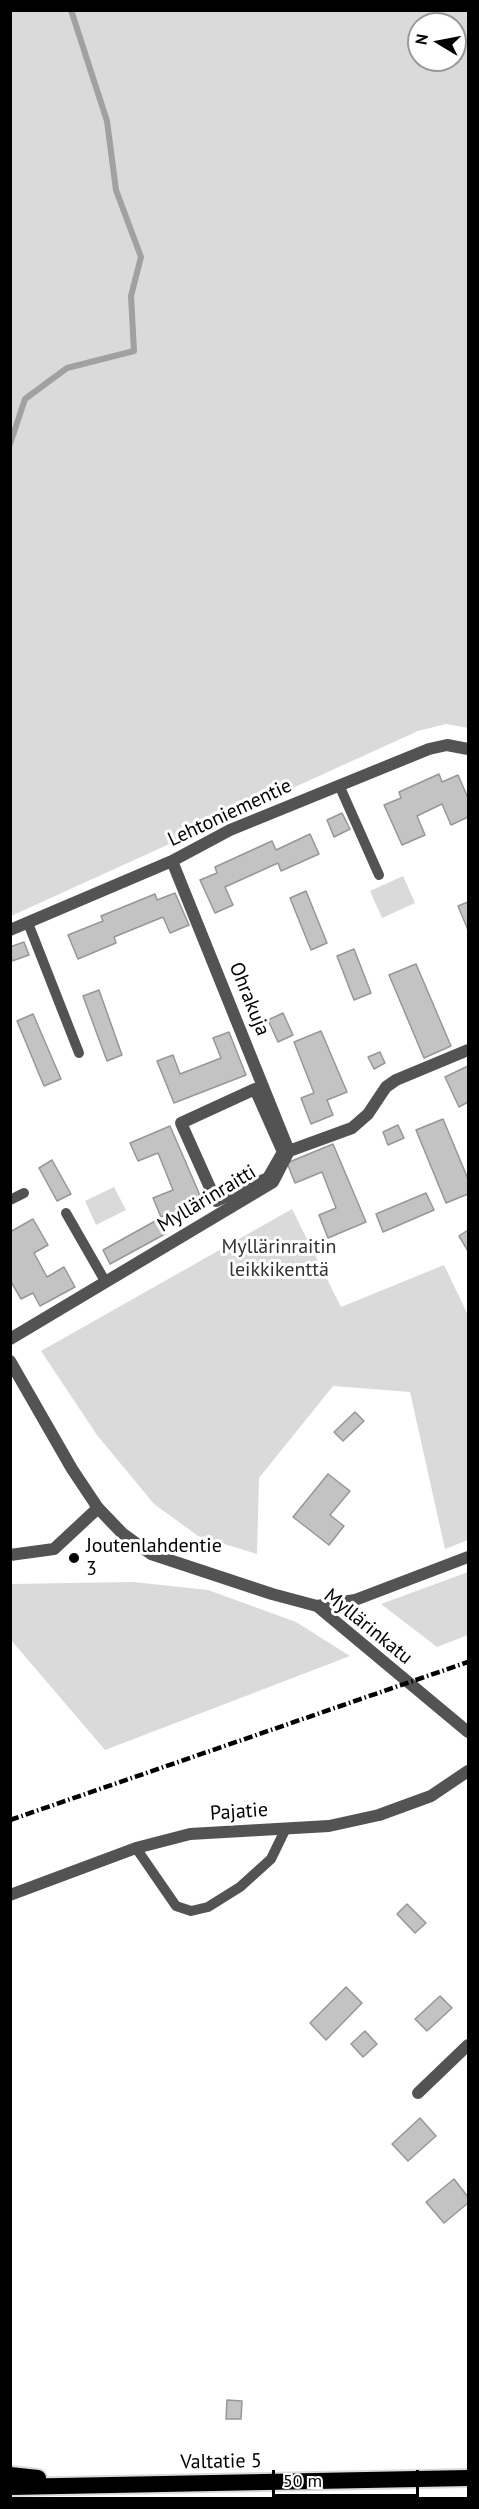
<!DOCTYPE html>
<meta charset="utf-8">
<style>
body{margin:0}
#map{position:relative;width:479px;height:2509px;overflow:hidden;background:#fff;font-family:"PT Sans",sans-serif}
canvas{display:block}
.frame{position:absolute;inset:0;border:12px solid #000;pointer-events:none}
.north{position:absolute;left:407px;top:12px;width:60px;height:60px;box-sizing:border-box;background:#fff;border:2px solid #999;border-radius:50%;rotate:280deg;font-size:16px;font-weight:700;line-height:24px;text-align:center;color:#000}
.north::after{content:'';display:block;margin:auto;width:21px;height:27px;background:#000;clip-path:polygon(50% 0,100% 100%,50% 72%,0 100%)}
.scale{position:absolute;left:272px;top:2470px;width:147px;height:27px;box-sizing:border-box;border:3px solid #000;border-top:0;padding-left:8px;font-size:18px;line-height:21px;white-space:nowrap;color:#000;-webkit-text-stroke:4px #fff;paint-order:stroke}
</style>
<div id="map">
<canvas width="479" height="2509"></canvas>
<div class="frame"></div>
<div class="north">N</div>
<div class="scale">50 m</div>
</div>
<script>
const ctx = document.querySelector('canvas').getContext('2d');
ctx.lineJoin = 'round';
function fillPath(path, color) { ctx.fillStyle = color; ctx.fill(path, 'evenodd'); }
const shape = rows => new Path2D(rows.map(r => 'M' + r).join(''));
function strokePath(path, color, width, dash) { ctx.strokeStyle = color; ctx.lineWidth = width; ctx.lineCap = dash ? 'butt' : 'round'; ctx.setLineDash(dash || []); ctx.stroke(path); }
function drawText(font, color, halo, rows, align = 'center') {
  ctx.font = font + ' "PT Sans",sans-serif'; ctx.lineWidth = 6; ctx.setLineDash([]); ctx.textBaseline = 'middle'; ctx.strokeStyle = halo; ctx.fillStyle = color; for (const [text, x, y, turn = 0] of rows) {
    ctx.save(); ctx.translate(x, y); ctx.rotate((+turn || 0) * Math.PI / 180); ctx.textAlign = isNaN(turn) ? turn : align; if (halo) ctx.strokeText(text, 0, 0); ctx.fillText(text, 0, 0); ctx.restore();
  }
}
fillPath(shape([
 [10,11,468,11,468,728,446,724,418,731,11,916],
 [419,24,455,24,455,60,419,60],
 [403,876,415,903,382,918,370,891],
 [114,1187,126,1210,96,1225,85,1201],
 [292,1209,341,1307,444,1265,468,1315,468,1540,445,1549,410,1392,333,1386,259,1478,257,1554,198,1536,154,1504,97,1435,41,1351],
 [468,1572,468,1635,437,1647,381,1604],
 [133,1582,208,1590,296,1622,350,1656,105,1750,11,1640,11,1584]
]), '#dadada');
strokePath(shape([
 [10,444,25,399,67,368,134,351,131,296,141,257,116,190,107,121,71,10]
]), '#a1a1a1', 6);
const building = shape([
 [439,774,442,782,458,775,468,798,468,817,451,825,442,804,417,816,425,835,402,845,384,805,401,798,399,792,439,774],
 [342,813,350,829,334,837,327,820,342,813],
 [310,834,319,854,281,871,278,863,225,887,233,905,215,913,200,880,217,873,215,867,272,841,276,850,310,834],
 [306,891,327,943,311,950,290,898,306,891],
 [175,893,189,925,170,933,163,917,114,937,116,943,78,959,68,935,103,921,101,916,155,894,157,900,175,893],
 [468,902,468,930,458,906,468,902],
 [24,942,29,955,12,961,10,947,24,942],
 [354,949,371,993,354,1000,337,956,354,949],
 [416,964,451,1046,424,1058,389,975,416,964],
 [99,990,122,1055,107,1061,83,996,99,990],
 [283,1013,293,1035,278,1042,268,1020,283,1013],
 [33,1014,61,1079,44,1086,17,1021,33,1014],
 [321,1031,347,1092,327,1100,333,1115,311,1124,301,1098,314,1093,294,1042,321,1031],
 [229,1032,246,1075,174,1103,157,1061,173,1055,180,1074,221,1058,213,1038,229,1032],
 [380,1052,385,1063,374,1069,368,1057,380,1052],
 [468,1066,468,1102,459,1107,445,1077,468,1066],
 [443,1119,468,1179,468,1194,446,1203,416,1130,443,1119],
 [398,1125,404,1138,388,1145,383,1132,398,1125],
 [170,1126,202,1200,161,1217,153,1198,173,1190,158,1153,138,1161,130,1143,170,1126],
 [333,1144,366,1222,328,1238,319,1215,336,1208,322,1172,295,1183,287,1163,333,1144],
 [52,1160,71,1194,57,1201,39,1168,52,1160],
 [426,1193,434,1210,383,1232,376,1214,426,1193],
 [33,1219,48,1245,34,1253,47,1277,64,1267,75,1287,40,1306,33,1293,21,1299,10,1280,10,1232,33,1219],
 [157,1220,165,1234,110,1264,103,1250,157,1220],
 [468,1230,468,1251,459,1236,468,1230],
 [355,1412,364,1421,343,1441,334,1432,355,1412],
 [328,1474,350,1491,330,1515,344,1526,329,1545,293,1517,328,1474],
 [407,1904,426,1923,415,1933,397,1914,407,1904],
 [346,1987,362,2003,326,2040,310,2023,346,1987],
 [440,1996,452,2008,427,2031,415,2019,440,1996],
 [365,2031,377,2044,363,2057,351,2044,365,2031],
 [420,2118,436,2136,408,2161,392,2144,420,2118],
 [454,2179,468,2197,468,2203,444,2223,426,2202,454,2179],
 [227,2400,242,2401,241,2419,226,2419,227,2400]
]);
fillPath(building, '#c3c3c3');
strokePath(building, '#979797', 1.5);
const trunk = shape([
 [10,2475,38,2478],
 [10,2487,468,2478]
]);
strokePath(trunk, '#dbdbdb', 20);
strokePath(shape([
 [339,785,379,875],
 [28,923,79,1053],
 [10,1200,24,1193],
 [66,1213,105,1281],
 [136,1848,176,1906,191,1911,208,1907,240,1887,271,1859,286,1828]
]), '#535353', 10);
strokePath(shape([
 [255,1089,283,1152,268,1178,216,1201,181,1123,255,1089]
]), '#535353', 12);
strokePath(shape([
 [172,861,289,1151],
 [10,930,172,861,230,830,429,749,447,745,468,749],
 [10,1339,273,1182,289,1151,352,1128,368,1114,386,1087,396,1080,468,1050],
 [10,1361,72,1469,98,1508],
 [317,1606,355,1600,468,1557],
 [10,1895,136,1848,190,1834,329,1826,379,1815,431,1796,468,1771],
 [418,2093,468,2045]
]), '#535353', 12);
strokePath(shape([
 [10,1555,54,1549,98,1508,122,1533,151,1554,272,1594,317,1606,468,1732]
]), '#535353', 12);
strokePath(trunk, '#000', 16);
strokePath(shape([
 [10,1820,468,1662]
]), '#000', 4.5, [9, 3, 1.5, 3]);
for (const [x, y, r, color] of [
 [74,1558,6,"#000"]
]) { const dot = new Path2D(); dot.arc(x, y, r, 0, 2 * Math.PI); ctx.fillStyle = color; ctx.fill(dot); strokePath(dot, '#fff', 2); }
drawText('20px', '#000', '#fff', [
 ["Lehtoniementie",230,813,-25],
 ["Ohrakuja",249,999,68],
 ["Myllärinraitti",207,1199,-31],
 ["Myllärinkatu",368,1627,39],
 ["Pajatie",239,1812,-4],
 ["Valtatie 5",221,2462,-1]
]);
drawText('20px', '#313131', '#fff', [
 ["Myllärinraitin",279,1247],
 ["leikkikenttä",279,1270]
]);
drawText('20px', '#000', '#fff', [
 ["Joutenlahdentie",86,1546],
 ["3",86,1569]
], 'left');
</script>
